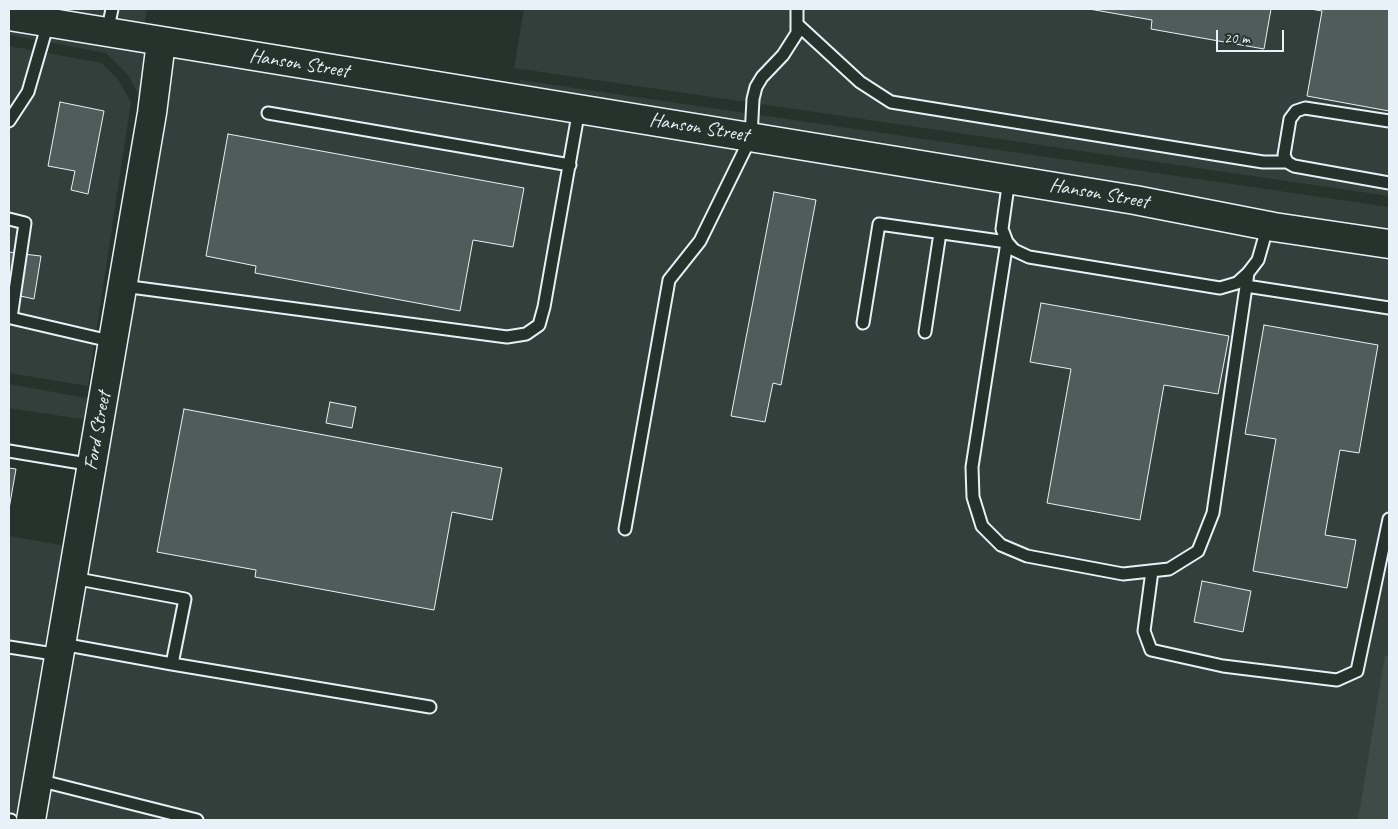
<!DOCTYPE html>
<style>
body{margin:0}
#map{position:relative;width:1398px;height:829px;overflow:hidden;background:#26332d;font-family:Caveat,sans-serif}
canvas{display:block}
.frame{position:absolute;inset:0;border:10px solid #e8f1f8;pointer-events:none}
.scale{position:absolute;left:1216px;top:30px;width:68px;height:22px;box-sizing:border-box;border:2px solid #e8f1f8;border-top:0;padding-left:6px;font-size:15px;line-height:18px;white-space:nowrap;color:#e8f1f8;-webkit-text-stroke:4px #26332d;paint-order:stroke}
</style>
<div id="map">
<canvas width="1398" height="829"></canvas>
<div class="frame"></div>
<div class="scale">20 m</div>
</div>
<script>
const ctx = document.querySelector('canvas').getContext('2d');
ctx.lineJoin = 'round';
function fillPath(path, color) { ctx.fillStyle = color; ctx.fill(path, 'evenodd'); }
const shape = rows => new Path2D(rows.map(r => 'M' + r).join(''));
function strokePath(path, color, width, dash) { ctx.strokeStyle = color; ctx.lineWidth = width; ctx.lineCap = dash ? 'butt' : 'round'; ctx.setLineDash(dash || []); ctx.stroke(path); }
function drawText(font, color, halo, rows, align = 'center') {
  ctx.font = font + ' Caveat,sans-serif'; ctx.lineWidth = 5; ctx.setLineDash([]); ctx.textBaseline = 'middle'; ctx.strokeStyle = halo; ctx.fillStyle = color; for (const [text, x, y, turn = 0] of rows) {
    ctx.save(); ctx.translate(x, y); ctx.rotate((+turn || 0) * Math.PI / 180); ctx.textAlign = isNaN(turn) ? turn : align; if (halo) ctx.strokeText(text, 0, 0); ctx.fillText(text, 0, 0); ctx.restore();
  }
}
fillPath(shape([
 [46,9,147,9,144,26],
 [524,9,1389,9,1389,196,514,68],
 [9,29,148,53,141,99,128,75,106,53,9,35],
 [9,46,102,63,119,81,131,102,88,386,9,373],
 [171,57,1133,213,1389,257,1389,820,43,820],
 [520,80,1389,207,1389,231,519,86],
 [9,384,86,398,92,396,88,420,9,408],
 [9,536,67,546,19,820,9,820]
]), '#333f3a');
fillPath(shape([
 [1385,655,1389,656,1389,820,1358,820]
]), '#3e4b47');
const building = shape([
 [1089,9,1271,9,1264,49,1151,29,1152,20,1089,9],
 [1310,9,1389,9,1389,111,1307,96,1322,11,1310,9],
 [60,102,104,111,88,194,71,190,75,171,48,166,60,102],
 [228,134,524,188,513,247,473,240,460,311,255,273,256,266,206,256,228,134],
 [774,192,816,200,781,385,773,383,765,422,731,416,774,192],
 [9,252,21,254,9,295,9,252],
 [23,254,41,256,34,299,16,295,23,254],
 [1041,303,1229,336,1218,394,1164,385,1140,520,1047,503,1071,369,1030,362,1041,303],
 [1264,325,1378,345,1359,453,1340,450,1325,535,1356,540,1347,588,1253,571,1276,439,1245,434,1264,325],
 [330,402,356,407,352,428,326,423,330,402],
 [184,409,502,468,492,520,452,512,434,610,255,577,256,570,157,552,184,409],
 [9,468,16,469,9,509,9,468],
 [1202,581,1251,591,1243,632,1194,622,1202,581]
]);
fillPath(building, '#505c59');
strokePath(building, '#e8f1f8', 1);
const lane = shape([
 [797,24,860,82,891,102,1263,162,1287,162],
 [107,33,112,9],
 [268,113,570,165],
 [9,121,28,92,48,23],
 [1389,121,1305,108,1296,111,1290,119,1284,155,1287,162,1294,166,1389,183],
 [1009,179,1002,229,1007,242,1014,250,1029,257,1220,288,1237,283,1248,273,1258,260,1268,225],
 [9,219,25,223,11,318,114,342],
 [123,286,507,337,526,334,539,325,544,307,579,109],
 [1246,286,1389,308],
 [863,323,879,224,1007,242,972,467,973,497,982,526,1001,545,1027,556,1123,574,1169,569,1198,551,1213,513,1248,273],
 [925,332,940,233],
 [9,451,93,465],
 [625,529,669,280,700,241,751,137,753,99,756,87,762,77,783,55,797,33,797,9],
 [1152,571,1144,631,1151,650,1223,666,1337,680,1357,671,1389,519],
 [62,644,172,664,185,599,73,578],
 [9,647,60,655],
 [172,664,430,707],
 [38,780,197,820],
 [9,820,11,820]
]);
const secondary = shape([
 [9,16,1135,200,1274,227,1389,244],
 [31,820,152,113,161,42]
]);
strokePath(lane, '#e8f1f8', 15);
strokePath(secondary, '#e8f1f8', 31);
strokePath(lane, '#26332d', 11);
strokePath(secondary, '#26332d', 28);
drawText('20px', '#e8f1f8', '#26332d', [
 ["Hanson Street",299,64,9],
 ["Hanson Street",699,128,9],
 ["Hanson Street",1099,194,10],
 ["Ford Street",98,431,-80]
]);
</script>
